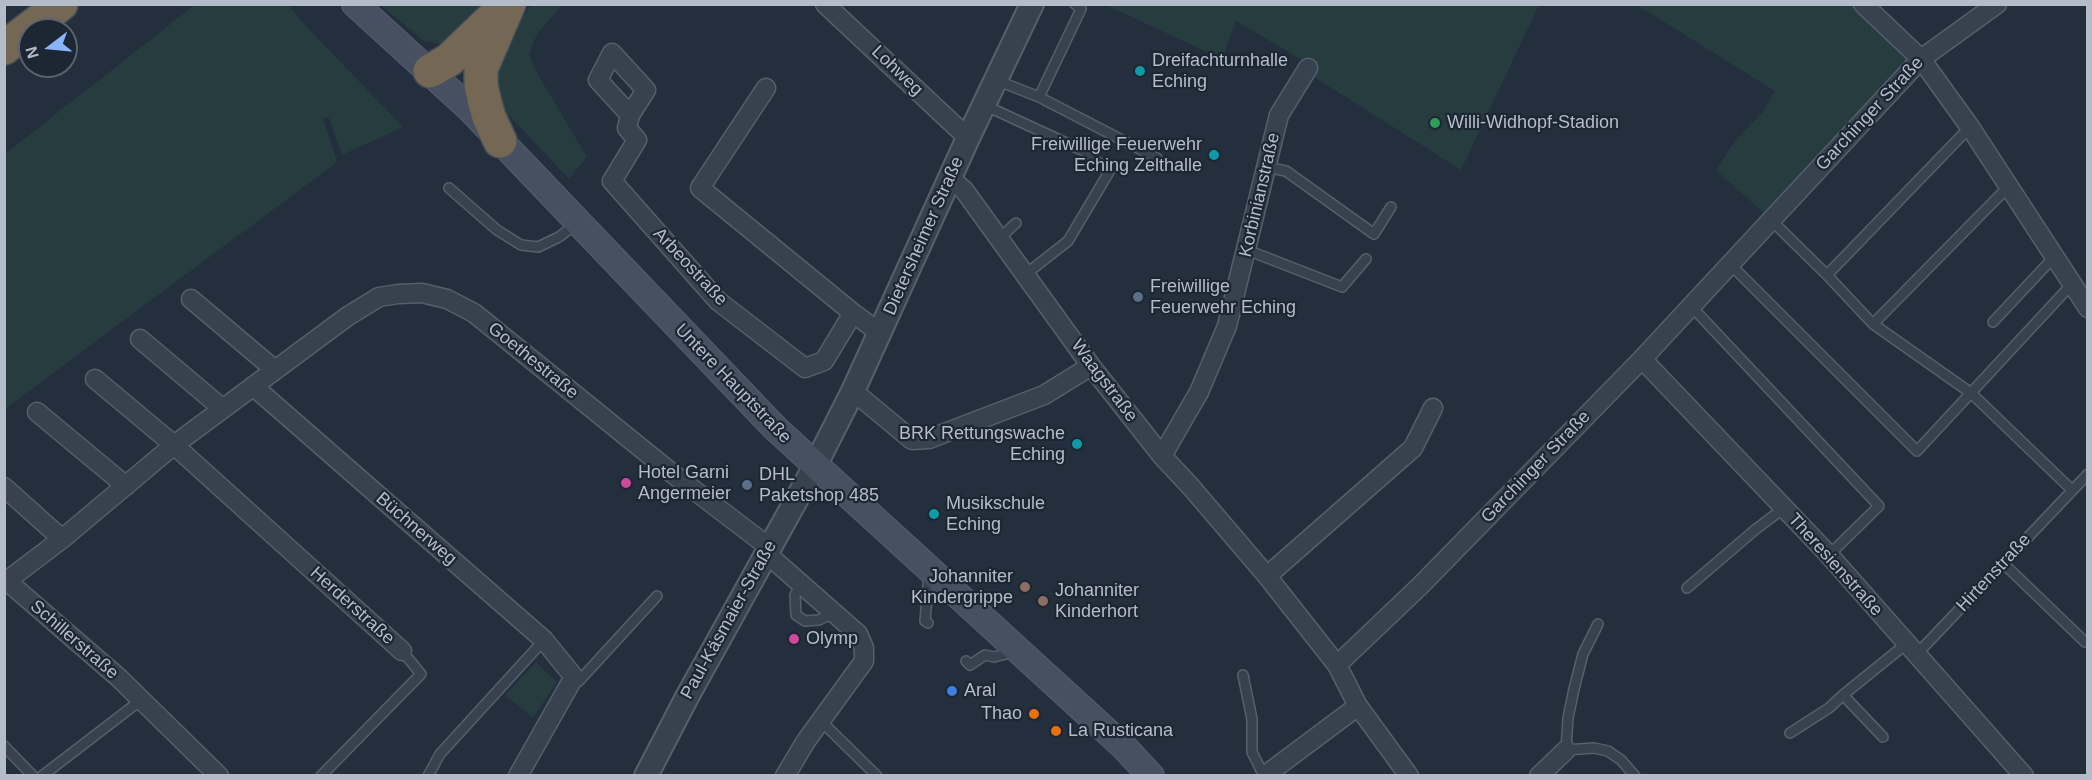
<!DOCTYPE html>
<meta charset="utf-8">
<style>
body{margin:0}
#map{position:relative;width:2092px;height:780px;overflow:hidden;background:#242f3e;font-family:Arial,sans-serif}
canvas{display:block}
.frame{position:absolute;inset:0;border:6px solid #b4bcc9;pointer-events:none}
.north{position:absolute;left:18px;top:18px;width:60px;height:60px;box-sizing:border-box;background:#1d2633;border:2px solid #59626f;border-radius:50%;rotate:254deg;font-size:16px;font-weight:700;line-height:24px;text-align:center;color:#b4bcc9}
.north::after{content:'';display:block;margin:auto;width:21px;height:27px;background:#8ab4f8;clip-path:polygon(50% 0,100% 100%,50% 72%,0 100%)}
</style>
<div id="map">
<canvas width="2092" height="780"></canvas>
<div class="frame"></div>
<div class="north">N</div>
</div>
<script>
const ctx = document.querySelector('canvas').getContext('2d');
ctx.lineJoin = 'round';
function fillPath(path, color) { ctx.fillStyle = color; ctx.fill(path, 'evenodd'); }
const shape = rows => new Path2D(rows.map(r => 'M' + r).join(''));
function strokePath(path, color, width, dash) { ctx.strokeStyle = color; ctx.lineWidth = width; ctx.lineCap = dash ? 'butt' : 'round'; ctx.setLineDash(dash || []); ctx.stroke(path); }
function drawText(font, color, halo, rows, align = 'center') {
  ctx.font = font + ' Arial,sans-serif'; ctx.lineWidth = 4.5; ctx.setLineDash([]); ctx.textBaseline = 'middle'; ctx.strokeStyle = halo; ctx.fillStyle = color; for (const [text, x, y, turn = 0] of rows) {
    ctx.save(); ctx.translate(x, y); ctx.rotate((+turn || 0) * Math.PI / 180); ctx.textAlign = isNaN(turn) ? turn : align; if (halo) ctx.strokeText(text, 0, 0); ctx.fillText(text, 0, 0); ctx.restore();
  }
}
fillPath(shape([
 [196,4,289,5,304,24,403,127,342,155,329,118,323,117,337,162,5,409,5,154],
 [380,5,493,5,443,44,424,41],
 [531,5,562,5,537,34,529,54,537,73,587,157,569,179,504,110,499,103,496,74,507,41],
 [1106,5,1539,5,1461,170,1314,77,1316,68,1236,21,1222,59],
 [1637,5,1853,5,1913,58,1767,216,1716,170,1735,141,1762,113,1775,91],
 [536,662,557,682,533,718,505,695]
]), '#263c3f');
const service = shape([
 [996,80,1039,97,1081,9,1075,4],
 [1039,97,1157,158],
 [984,105,1086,152,1109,172,1068,241,1026,274],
 [1266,167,1286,171,1374,234,1391,207],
 [449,188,497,230,521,245,538,247,559,237,576,224],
 [1771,220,1827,275,1970,127],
 [999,239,1016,223],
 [1247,250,1342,287,1366,259],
 [1730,264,1917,451,2071,285],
 [1827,275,1873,324,2009,186],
 [1691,306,1879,506,1829,555],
 [1993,322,2054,257],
 [1873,324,1971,393,2072,490],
 [2003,563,2085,642],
 [801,584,795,595,796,615,805,621,819,620,833,613],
 [1687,588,1756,529,1784,508],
 [928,623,925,621,929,573],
 [1598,624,1583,654,1574,689,1568,718,1566,750,1594,748,1608,751,1621,760,1635,776],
 [1916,655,2088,474],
 [966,661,970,665,985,655,994,657,1014,652],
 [1243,675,1252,719,1252,752,1264,776],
 [579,681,657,596],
 [821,721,877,776],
 [1790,733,1829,708,1843,695],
 [1883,737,1843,695,1906,644],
 [4,746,33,776],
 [42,776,141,700],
 [321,776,421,674,402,651],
 [428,776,440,754,544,640]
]);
const minor = shape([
 [825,4,968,138],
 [1863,4,1921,59,1970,127,2088,308],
 [766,88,700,188,853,313,880,333],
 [630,115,598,80,612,53,646,90,630,115,627,128,637,140,612,181,718,301,805,368,824,361,853,313],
 [950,178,964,190,1091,366,1162,456,1191,487,1267,576,1337,665,1358,706,1409,776],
 [191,299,275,370],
 [140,339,223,409],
 [1642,359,1829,555,2024,776],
 [95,379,174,445,402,651],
 [253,386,544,640,574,677,518,776],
 [853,391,912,440,929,439,1044,395,1091,366],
 [37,412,126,486],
 [1162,456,1199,392,1227,326,1279,115,1308,68],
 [4,487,62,539],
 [767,554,858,634,864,648,864,661,806,741,785,776],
 [1267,576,1413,448,1433,408],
 [7,581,119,678,219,776],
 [4,583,62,539,174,445,348,316,379,297,398,294,422,293,447,299,474,313,673,474,770,548],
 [1337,665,1420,586,1642,359,1921,59,1997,4],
 [1269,776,1271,771,1358,706],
 [1539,776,1566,750]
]);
const tertiary = shape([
 [646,776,687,697,815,466,853,391,968,138,1032,4]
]);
const secondary = shape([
 [355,4,471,110,775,428,1124,747,1151,776]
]);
const motorway = shape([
 [4,48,61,4],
 [430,71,449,60,497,14],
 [500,141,489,117,485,103,481,85,481,69,509,4]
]);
strokePath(service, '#565f6c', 12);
strokePath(minor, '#565f6c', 21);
strokePath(tertiary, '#565f6c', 26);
strokePath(secondary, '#565f6c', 28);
strokePath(motorway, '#434c59', 36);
strokePath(service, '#38414e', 9);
strokePath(minor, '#38414e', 18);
strokePath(tertiary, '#38414e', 22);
strokePath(secondary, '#465061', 26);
strokePath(motorway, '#746855', 33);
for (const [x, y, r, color] of [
 [1140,71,6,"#0f9aa8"],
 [1435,123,6,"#2e9e5b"],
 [1214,155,6,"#0f9aa8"],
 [1138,297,6,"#5c6f8a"],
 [1077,444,6,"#0f9aa8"],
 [626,483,6,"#d1479c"],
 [747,485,6,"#5c6f8a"],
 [934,514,6,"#0f9aa8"],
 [1025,587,6,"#8d6e63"],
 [1043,601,6,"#8d6e63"],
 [794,639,6,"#d1479c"],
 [952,691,6,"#3f7fe0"],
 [1034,714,6,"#e8710a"],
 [1056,731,6,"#e8710a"]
]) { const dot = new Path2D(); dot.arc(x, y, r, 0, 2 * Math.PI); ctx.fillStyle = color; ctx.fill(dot); strokePath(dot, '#1d2633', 2); }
drawText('18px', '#b4bcc9', '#1d2633', [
 ["Dreifachturnhalle",1152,61],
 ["Eching",1152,82],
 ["Willi-Widhopf-Stadion",1447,123],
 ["Freiwillige Feuerwehr",1202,145,"right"],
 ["Eching Zelthalle",1202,166,"right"],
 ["Freiwillige",1150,287],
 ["Feuerwehr Eching",1150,308],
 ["BRK Rettungswache",1065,434,"right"],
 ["Eching",1065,455,"right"],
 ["Hotel Garni",638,473],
 ["Angermeier",638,494],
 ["DHL",759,475],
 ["Paketshop 485",759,496],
 ["Musikschule",946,504],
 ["Eching",946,525],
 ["Johanniter",1013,577,"right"],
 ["Kindergrippe",1013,598,"right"],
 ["Johanniter",1055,591],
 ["Kinderhort",1055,612],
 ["Olymp",806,639],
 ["Aral",964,691],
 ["Thao",1022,714,"right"],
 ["La Rusticana",1068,731]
], 'left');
drawText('18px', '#b4bcc9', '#1d2633', [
 ["Lohweg",897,71,44],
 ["Garchinger Straße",1870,114,-47],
 ["Korbinianstraße",1260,195,-77],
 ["Dietersheimer Straße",924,236,-66],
 ["Arbeostraße",690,267,47],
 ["Goethestraße",533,361,39],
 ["Waagstraße",1104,381,53],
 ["Untere Hauptstraße",733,384,46],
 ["Garchinger Straße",1536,467,-46],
 ["Büchnerweg",416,529,41],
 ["Theresienstraße",1835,565,48],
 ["Hirtenstraße",1994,573,-47],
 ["Herderstraße",352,606,42],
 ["Paul-Käsmaier-Straße",729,620,-61],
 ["Schillerstraße",74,640,41]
]);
</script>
